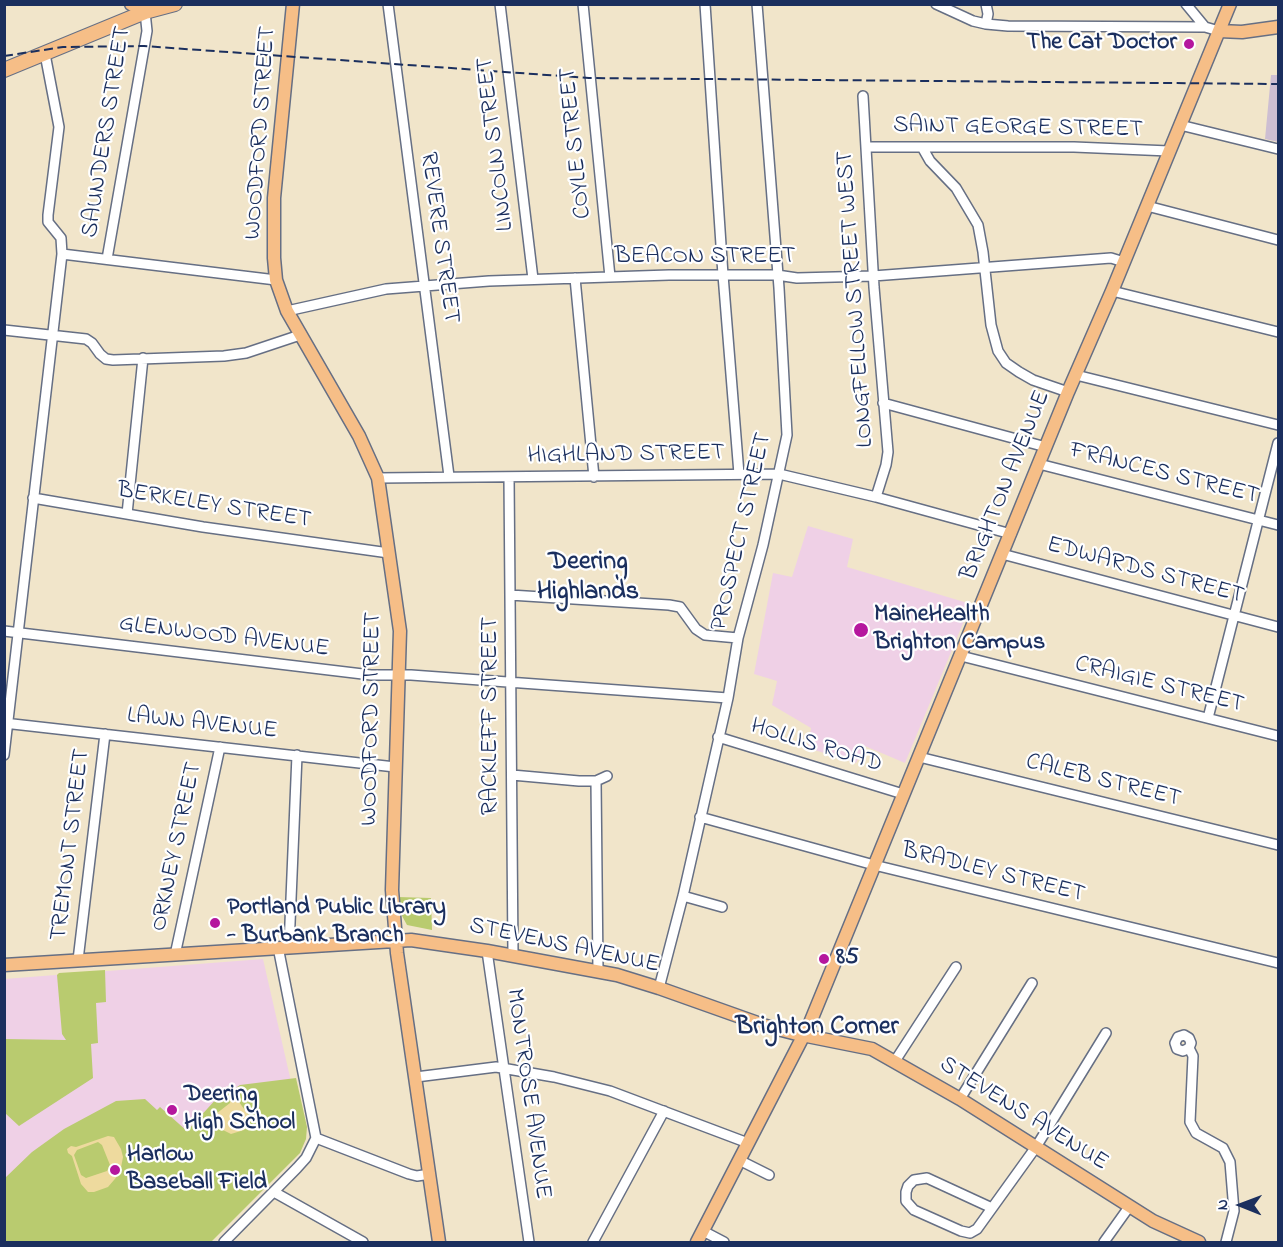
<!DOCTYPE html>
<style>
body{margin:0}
#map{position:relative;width:1283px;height:1247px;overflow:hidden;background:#f1e5ca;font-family:"Indie Flower",sans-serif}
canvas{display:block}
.frame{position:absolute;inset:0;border:6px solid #1b2f5e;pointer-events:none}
.north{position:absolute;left:1211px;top:1175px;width:60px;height:60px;-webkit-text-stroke:4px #fff;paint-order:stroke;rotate:271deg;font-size:16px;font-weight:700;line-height:24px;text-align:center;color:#1b2f5e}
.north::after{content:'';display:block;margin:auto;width:21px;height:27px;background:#1b2f5e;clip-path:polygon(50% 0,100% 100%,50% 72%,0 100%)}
</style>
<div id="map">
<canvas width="1283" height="1247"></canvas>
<div class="frame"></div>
<div class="north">N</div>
</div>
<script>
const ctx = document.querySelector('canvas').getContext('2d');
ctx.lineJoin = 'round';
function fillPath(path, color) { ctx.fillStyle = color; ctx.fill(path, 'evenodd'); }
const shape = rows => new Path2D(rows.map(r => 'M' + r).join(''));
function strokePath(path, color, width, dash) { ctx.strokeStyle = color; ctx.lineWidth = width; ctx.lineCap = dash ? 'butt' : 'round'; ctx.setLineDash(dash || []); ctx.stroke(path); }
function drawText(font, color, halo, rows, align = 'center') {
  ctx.font = font + ' "Indie Flower",sans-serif'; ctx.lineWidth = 4.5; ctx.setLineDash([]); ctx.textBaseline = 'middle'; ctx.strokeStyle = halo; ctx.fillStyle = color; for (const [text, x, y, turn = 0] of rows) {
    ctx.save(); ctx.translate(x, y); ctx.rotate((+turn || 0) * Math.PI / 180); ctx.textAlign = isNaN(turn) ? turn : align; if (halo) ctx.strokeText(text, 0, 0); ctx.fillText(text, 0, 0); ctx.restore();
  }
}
fillPath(shape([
 [808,526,853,539,847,567,971,604,905,763,865,746,856,763,808,748,811,728,772,705,777,681,754,674,773,573,792,577],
 [263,959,305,1143,207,1242,5,1242,4,979]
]), '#efd0e6');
fillPath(shape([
 [1271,75,1278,75,1278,142,1265,139]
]), '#cdbed2');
fillPath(shape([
 [398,897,431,898,432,930,407,925,401,914],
 [105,970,106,1002,96,1003,98,1043,91,1044,93,1078,19,1126,5,1113,5,1039,66,1040,62,1034,57,975,59,973],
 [296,1078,307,1127,306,1139,300,1153,211,1242,5,1242,5,1178,32,1152,64,1129,116,1101,145,1099,157,1110,160,1107,187,1131,228,1086,234,1089,240,1085]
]), '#b9cb6f');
fillPath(shape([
 [234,1095,252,1120,244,1130,231,1134,219,1128,212,1117,230,1103,231,1097],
 [108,1136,114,1137,121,1149,123,1157,120,1173,108,1187,94,1192,88,1192,81,1184,72,1156,68,1153,67,1149,71,1146,76,1147],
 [98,1142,102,1145,110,1165,107,1171,86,1178,81,1175,74,1155,77,1150]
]), '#eeda9e');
const minor = shape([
 [388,4,449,476],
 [500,4,533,279],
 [583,4,610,277],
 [705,4,723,275,739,474],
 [936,4,973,21,986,24,1008,26,1205,27,1219,31],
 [1186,4,1205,27],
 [986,24,988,14,986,4],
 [863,96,874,287,888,452,886,465,876,497],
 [1180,125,1278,149],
 [866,147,1074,147,1169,151],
 [922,147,930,161,956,188,978,225,983,252,991,325,998,351,1006,363,1019,372,1033,380,1068,392],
 [1147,206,1278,240],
 [62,254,276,280],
 [107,259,147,31,145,12],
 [575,278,594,477],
 [1112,291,1278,332],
 [287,311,386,289,489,281,669,275,777,275,797,278,873,276,1111,258,1124,262],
 [4,330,86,339,92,343,100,354,106,359,113,360,224,356,246,353,300,335],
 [1076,375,1278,425],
 [883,403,1046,447],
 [1039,464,1278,525],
 [509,477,513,955],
 [378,478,779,474,876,497,1011,534],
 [33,498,203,527,389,553],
 [127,514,143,358],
 [1002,554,1278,627],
 [510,595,669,605,680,607,696,629,705,635,738,638],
 [4,631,371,675,411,675,728,698],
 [961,656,1278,736],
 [1208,718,1278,443],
 [4,723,395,767],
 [718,737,903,794],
 [4,755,62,254,61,238,48,222,48,215,59,127,45,54],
 [919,757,1278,845],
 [512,775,579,781,596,781,607,776],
 [596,781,598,971],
 [700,817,874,865,1278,963],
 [683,896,722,907],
 [289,947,297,755],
 [487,951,529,1242],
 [175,955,220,747],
 [78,960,105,734],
 [659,988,683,896,728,698,738,638,763,545,787,435,779,288,757,4],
 [1189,1048,1183,1051,1177,1049,1175,1043,1178,1037,1184,1035,1189,1038,1191,1043,1189,1048,1193,1056,1190,1122,1196,1133,1223,1148,1230,1162,1234,1211,1226,1242],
 [895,1061,956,967],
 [416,1077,496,1067,554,1077,610,1091,748,1143],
 [960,1099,1032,983],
 [316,1138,409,1174,417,1176,430,1174],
 [739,1160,769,1175],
 [274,1192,363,1242],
 [992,1208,927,1178,914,1180,908,1186,906,1192,906,1201,914,1210,961,1231,970,1233,977,1229,1036,1147,1106,1033],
 [703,1231,724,1242],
 [224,1242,297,1168,306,1158,316,1138,278,947],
 [593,1242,664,1111],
 [1104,1242,1129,1207]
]);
const major = shape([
 [131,4,145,12],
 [293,4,274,198,274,258,276,280,287,311,359,436,378,478,400,631,392,890,397,953,439,1242],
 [1219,31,1242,32,1278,27],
 [4,965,411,940,487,951,617,975,659,988,766,1026,797,1034,872,1049,960,1099,1153,1221,1199,1242],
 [697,1242,810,1023,1068,392,1112,291,1230,4]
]);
const highway = shape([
 [4,70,145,12,175,4]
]);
strokePath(minor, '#666f84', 12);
strokePath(major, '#666f84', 15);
strokePath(highway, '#666f84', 16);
strokePath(minor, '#fff', 9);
strokePath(major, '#f6be87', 12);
strokePath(highway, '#f6be87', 14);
strokePath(shape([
 [4,56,63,47,144,46,589,78,1278,84]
]), '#1b2f5e', 2, [9, 4.5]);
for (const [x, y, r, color] of [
 [1189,44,6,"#b5179e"],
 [861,630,8,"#b5179e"],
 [215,923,6,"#b5179e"],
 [824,959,6,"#b5179e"],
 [172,1110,6,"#b5179e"],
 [115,1170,6,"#b5179e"]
]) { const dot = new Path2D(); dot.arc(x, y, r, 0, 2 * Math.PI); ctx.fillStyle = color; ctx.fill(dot); strokePath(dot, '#fff', 2); }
drawText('bold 24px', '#1b2f5e', '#fff', [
 ["The Cat Doctor",1177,44,"right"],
 ["MaineHealth",874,616],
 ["Brighton Campus",874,644],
 ["Portland Public Library",227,909],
 ["- Burbank Branch",227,937],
 ["85",836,959],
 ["Deering",184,1096],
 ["High School",184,1124],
 ["Harlow",127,1156],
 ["Baseball Field",127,1184]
], 'left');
drawText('24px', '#1b2f5e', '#fff', [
 ["SAINT GEORGE STREET",1018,129,1],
 ["SAUNDERS STREET",108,132,-81],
 ["WOODFORD STREET",262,133,-86],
 ["COYLE STREET",577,143,-96],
 ["LINCOLN STREET",497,144,-97],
 ["REVERE STREET",438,238,82],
 ["BEACON STREET",705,258],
 ["LONGFELLOW STREET WEST",857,299,-94],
 ["HIGHLAND STREET",626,456,-1],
 ["FRANCES STREET",1164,475,14],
 ["BRIGHTON AVENUE",1007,486,-68],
 ["BERKELEY STREET",214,507,9],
 ["PROSPECT STREET",743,532,-77],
 ["EDWARDS STREET",1145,572,15],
 ["GLENWOOD AVENUE",224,638,7],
 ["CRAIGIE STREET",1159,686,14],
 ["RACKLEFF STREET",492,716,-90],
 ["WOODFORD STREET",373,719,-89],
 ["LAWN AVENUE",202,725,6],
 ["HOLLIS ROAD",816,747,17],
 ["CALEB STREET",1103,782,14],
 ["TREMONT STREET",72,845,-83],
 ["ORKNEY STREET",178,847,-78],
 ["BRADLEY STREET",993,874,14],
 ["STEVENS AVENUE",564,947,12],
 ["MONTROSE AVENUE",527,1094,82],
 ["STEVENS AVENUE",1023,1115,32]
]);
drawText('bold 26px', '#1b2f5e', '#fff', [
 ["Deering",588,564],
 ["Highlands",588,594],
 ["Brighton Corner",817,1029]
]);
</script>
